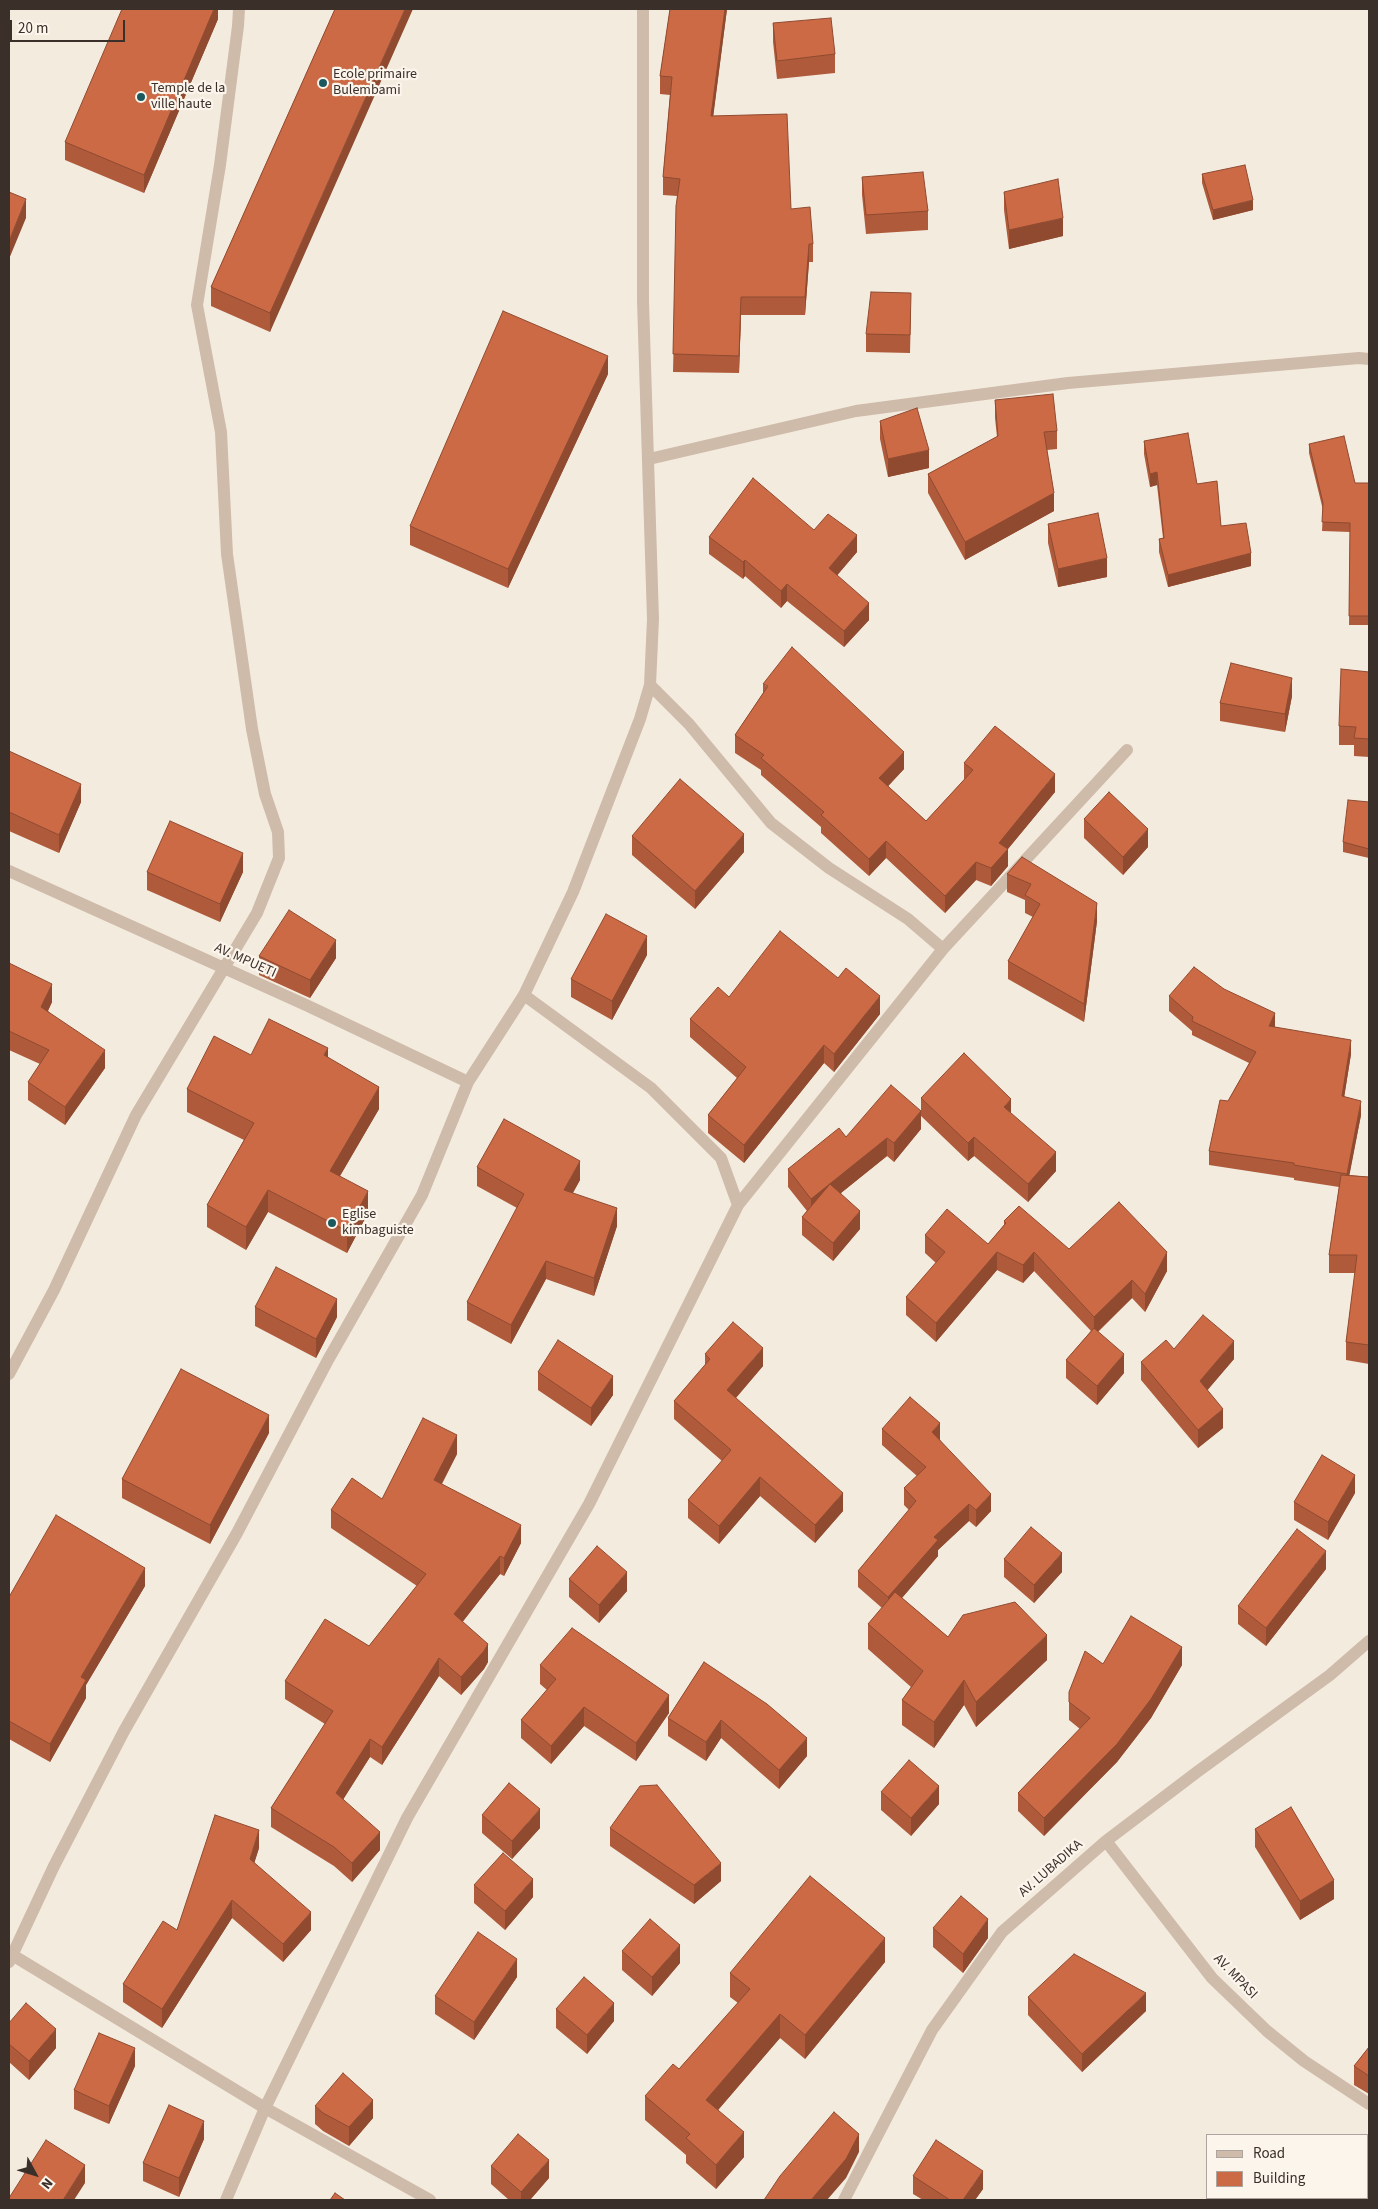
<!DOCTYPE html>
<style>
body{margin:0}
#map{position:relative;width:1378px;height:2209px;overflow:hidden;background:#f4ebdf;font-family:"Source Sans 3",sans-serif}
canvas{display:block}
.frame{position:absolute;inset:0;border:10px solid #3b2f2a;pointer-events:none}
.legend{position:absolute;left:1206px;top:2134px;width:162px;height:65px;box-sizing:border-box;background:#fbf5ec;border:1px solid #aea69e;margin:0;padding:6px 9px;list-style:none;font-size:15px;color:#3b2f2a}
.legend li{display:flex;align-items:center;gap:10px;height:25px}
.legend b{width:25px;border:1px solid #aea69e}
.north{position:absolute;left:10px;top:2149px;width:50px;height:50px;-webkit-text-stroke:4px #fbf5ec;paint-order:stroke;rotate:129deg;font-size:14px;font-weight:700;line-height:20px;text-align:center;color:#3b2f2a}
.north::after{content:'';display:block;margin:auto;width:18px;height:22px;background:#3b2f2a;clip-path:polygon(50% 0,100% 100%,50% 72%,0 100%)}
.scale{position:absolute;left:10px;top:20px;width:115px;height:22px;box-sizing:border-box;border:2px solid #3b2f2a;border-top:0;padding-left:6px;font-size:15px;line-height:18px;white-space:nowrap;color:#3b2f2a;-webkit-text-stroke:4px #fbf5ec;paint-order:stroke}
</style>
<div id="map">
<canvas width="1378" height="2209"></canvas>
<div class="frame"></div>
<ul class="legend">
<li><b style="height:6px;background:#cebbaa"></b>Road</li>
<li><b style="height:14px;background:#cc6a45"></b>Building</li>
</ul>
<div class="north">N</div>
<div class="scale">20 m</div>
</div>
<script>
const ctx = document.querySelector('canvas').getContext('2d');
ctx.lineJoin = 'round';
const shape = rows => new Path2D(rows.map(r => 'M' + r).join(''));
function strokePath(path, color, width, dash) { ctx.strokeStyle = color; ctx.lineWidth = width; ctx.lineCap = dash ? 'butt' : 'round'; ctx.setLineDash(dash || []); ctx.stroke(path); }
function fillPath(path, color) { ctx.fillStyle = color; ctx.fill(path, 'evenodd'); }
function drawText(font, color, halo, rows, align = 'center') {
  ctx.font = font + ' "Source Sans 3",sans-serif'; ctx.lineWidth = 4.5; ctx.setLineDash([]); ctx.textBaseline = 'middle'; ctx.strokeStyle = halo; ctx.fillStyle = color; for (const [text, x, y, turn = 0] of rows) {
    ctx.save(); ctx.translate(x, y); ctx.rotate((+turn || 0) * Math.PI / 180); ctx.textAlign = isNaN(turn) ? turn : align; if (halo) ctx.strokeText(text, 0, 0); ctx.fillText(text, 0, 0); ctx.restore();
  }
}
strokePath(shape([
 [649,459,856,411,1068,383,1359,358,1369,359],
 [650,685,689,724,771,823,829,868,908,919,943,949],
 [9,871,306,1005,468,1082],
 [524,995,651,1088,721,1158,738,1205],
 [9,1374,54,1290,136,1115,257,913,279,858,278,832,265,794,252,729,227,554,221,432,197,305,220,165,238,26,239,9],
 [1106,1841,1212,1978,1267,2031,1304,2061,1369,2104],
 [9,1953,265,2108,430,2200],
 [9,1962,54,1866,124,1731,237,1533,328,1360,422,1195,468,1082,524,995,573,892,640,719,650,685,653,619,643,301,643,9],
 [226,2200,265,2108,407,1818,589,1504,738,1205,943,949,1127,750],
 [844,2200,932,2030,1002,1932,1106,1841,1197,1772,1330,1675,1369,1641]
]), '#cebbaa', 12);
fillPath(shape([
 [218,9,218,19,144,193,65,160,65,142],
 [335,9,270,332,211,306,211,287],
 [670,9,727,9,713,116,791,209,813,244,813,262,809,262,805,315,741,315,739,373,673,372,677,196,663,195,663,177,670,95,660,94,660,76],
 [773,23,835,54,835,73,777,79,773,42],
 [1202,174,1253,210,1213,220,1202,183],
 [862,177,928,211,928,230,866,234,862,195],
 [1004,192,1063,236,1009,249,1004,210],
 [911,311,910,353,866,352,866,334],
 [608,374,508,588,410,545,410,526],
 [995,400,1057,431,1057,449,1047,450,1054,511,965,560,928,493,928,474,997,437,995,418],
 [880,421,929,468,888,477,880,439],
 [1144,441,1197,484,1221,526,1251,566,1168,587,1159,552,1159,539,1163,538,1157,485,1150,487,1144,454],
 [1309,444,1355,483,1369,483,1369,625,1349,625,1350,532,1322,531,1323,510,1309,453],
 [1048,524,1107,577,1058,587,1048,543],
 [814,530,857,552,837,575,869,620,844,647,787,601,781,608,745,576,743,579,709,554,709,537],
 [1369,672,1369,757,1354,756,1354,745,1339,745,1339,726],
 [763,684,904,769,888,786,926,821,964,780,964,763,1055,792,1008,849,1008,866,991,886,976,880,945,913,886,858,869,876,821,833,821,827,761,775,761,770,735,753,735,735,763,693],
 [1292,696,1285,732,1220,721,1220,703],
 [9,751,81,802,59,853,9,831],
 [1369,802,1369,858,1343,852,1343,842],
 [1084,819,1148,847,1123,875,1084,838],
 [632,836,744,852,695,909,632,855],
 [1022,857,1097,921,1084,1022,1008,979,1008,961,1033,917,1025,913,1025,900,1007,892,1007,874],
 [147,872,243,872,220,922,147,890],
 [647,955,612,1020,571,997,571,979],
 [259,956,336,958,310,998,259,975],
 [9,963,52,1002,48,1011,105,1068,65,1125,28,1100,28,1082,40,1064,9,1050],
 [1169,996,1275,1027,1351,1054,1344,1097,1361,1115,1349,1175,1369,1177,1369,1364,1346,1360,1346,1342,1355,1273,1329,1273,1329,1255,1339,1187,1294,1180,1294,1178,1209,1165,1209,1151,1228,1101,1249,1063,1192,1035,1192,1031,1169,1011],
 [729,997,880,1014,834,1072,824,1063,744,1163,708,1133,708,1115,737,1078,690,1037,690,1019],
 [251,1055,328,1057,379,1109,340,1176,368,1213,347,1253,268,1212,246,1250,207,1227,207,1205,244,1140,187,1112,187,1089],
 [921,1098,1011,1114,1056,1171,1028,1202,974,1156,968,1161,921,1116,921,1129,894,1162,887,1156,841,1193,860,1229,833,1261,802,1235,802,1217,807,1211,788,1187,788,1169,846,1137,921,1111],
 [477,1167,580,1180,573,1193,617,1226,594,1296,546,1279,511,1344,467,1320,467,1302,517,1208,477,1186],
 [1004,1221,1069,1249,1167,1271,1145,1312,1132,1298,1098,1332,1124,1373,1097,1405,1066,1378,1066,1360,1091,1331,1034,1271,1023,1283,997,1270,936,1342,906,1315,906,1297,936,1263,925,1253,925,1235,988,1244,1004,1225],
 [255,1307,337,1317,316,1358,255,1326],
 [1174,1349,1234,1359,1207,1390,1223,1428,1198,1448,1141,1380,1141,1362],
 [705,1354,763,1366,736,1398,843,1511,815,1543,760,1496,719,1544,688,1518,688,1500,722,1461,674,1419,674,1401,705,1365],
 [538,1372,613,1395,591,1426,538,1390],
 [882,1429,940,1440,991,1511,976,1527,969,1521,938,1550,938,1556,902,1598,948,1637,1047,1660,976,1727,964,1705,934,1748,902,1725,902,1700,911,1687,868,1649,868,1624,882,1608,858,1587,858,1571,909,1510,904,1505,904,1488,917,1476,882,1445],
 [269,1433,210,1544,122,1498,122,1479],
 [457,1454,442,1484,521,1543,504,1576,500,1574,462,1622,488,1662,484,1669,461,1695,439,1676,382,1765,370,1757,343,1799,380,1850,352,1882,334,1866,271,1827,271,1808,325,1724,285,1699,285,1681,369,1646,417,1586,331,1528,331,1510,382,1499],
 [1355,1493,1328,1540,1294,1520,1294,1502],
 [1004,1559,1062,1572,1034,1603,1004,1577],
 [1326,1569,1266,1646,1238,1624,1238,1606],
 [569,1579,627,1591,599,1623,569,1597],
 [145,1586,86,1685,86,1698,50,1762,9,1739,9,1597],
 [704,1662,807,1756,779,1789,721,1738,706,1761,668,1736,668,1718],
 [1103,1664,1182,1665,1151,1718,1117,1762,1044,1836,1018,1811,1018,1793,1080,1729,1069,1720,1069,1692],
 [540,1665,669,1713,636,1761,584,1726,551,1764,521,1738,521,1720,547,1690,540,1684],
 [881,1792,939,1804,911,1836,881,1810],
 [482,1815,540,1828,512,1859,482,1833],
 [610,1828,721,1881,694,1904,610,1846],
 [1255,1829,1334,1899,1300,1920,1255,1847],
 [259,1848,254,1863,311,1930,283,1962,232,1918,162,2028,123,2002,123,1984],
 [474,1885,533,1897,505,1930,474,1903],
 [933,1928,988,1938,963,1973,933,1947],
 [622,1951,680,1963,652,1996,622,1970],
 [885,1962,805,2059,780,2038,718,2110,744,2157,716,2189,686,2163,686,2155,645,2120,645,2096,679,2069,738,2003,730,1997,730,1973],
 [517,1977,474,2040,435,2014,435,1996],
 [1028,1997,1146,2011,1082,2072,1028,2015],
 [556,2009,614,2021,587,2054,556,2028],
 [9,2023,56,2048,29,2080,9,2062],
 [1369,2047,1369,2094,1354,2085,1354,2066],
 [135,2066,109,2124,74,2109,74,2090],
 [315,2106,373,2118,349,2146,323,2131,315,2124],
 [204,2139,179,2197,143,2181,143,2163],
 [491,2166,549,2178,530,2200,509,2200,491,2184],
 [913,2176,983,2189,975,2200,923,2200,913,2194]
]), '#af5b3b');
fillPath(shape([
 [214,9,218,9,218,19,144,193,144,175],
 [405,9,413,9,270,332,270,313],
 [725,9,727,9,711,134,711,116],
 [26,199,26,218,9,259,9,241],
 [1253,200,1253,210,1213,220,1213,210],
 [1063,218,1063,236,1009,249,1009,230],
 [809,244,809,262,805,315,805,297],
 [741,297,741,315,739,373,739,356],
 [608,356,608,374,508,588,508,569],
 [929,450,929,468,888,477,888,459],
 [1157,472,1157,485,1150,487,1150,474],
 [1054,493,1054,511,965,560,965,542],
 [857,535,857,552,829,585,829,568],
 [1251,553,1251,566,1168,587,1168,575],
 [1107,558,1107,577,1058,587,1058,569],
 [745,560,745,576,743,579,743,562],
 [787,584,787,601,781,608,781,591],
 [869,603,869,620,844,647,844,631],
 [1292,678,1292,696,1285,732,1285,714],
 [904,752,904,769,879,796,879,778],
 [1055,774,1055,792,1007,850,1008,849,1008,866,991,886,991,868,999,843],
 [81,784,81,802,59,853,59,835],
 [1148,829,1148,847,1123,875,1123,857],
 [744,834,744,852,695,909,695,891],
 [886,841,886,858,869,876,869,859],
 [243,853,243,872,220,922,220,904],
 [976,862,976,880,945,913,945,896],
 [1097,903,1097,921,1084,1022,1084,1004],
 [647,936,647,955,612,1020,612,1001],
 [336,940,336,958,310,998,310,980],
 [52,984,52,1002,41,1025,41,1007],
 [880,996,880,1014,834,1072,834,1054],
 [1275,1013,1275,1028,1269,1026],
 [1351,1040,1351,1054,1342,1111,1342,1096],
 [824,1045,824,1063,744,1163,744,1145],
 [328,1048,328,1071,324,1055],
 [105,1050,105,1068,65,1125,65,1107],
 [379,1087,379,1109,330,1193,330,1171],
 [1011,1099,1011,1117,1004,1107],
 [1361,1101,1361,1115,1347,1188,1347,1174],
 [921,1111,921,1129,894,1162,894,1143],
 [974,1137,974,1156,968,1161,968,1143],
 [887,1138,887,1156,811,1217,811,1199],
 [1056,1152,1056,1171,1028,1202,1028,1184],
 [580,1161,580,1180,564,1208,564,1190],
 [268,1190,268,1212,246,1250,246,1227],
 [368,1191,368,1213,347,1253,347,1231],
 [617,1208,617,1226,594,1296,594,1278],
 [860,1211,860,1229,833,1261,833,1243],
 [997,1252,997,1270,936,1342,936,1323],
 [1034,1252,1034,1271,1023,1283,1023,1265],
 [1167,1252,1167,1271,1145,1312,1145,1294],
 [546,1261,546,1279,511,1344,511,1325],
 [1132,1280,1132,1298,1094,1335,1094,1317],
 [337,1299,337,1317,316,1358,316,1339],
 [1234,1341,1234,1359,1200,1399,1200,1381],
 [763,1348,763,1366,727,1408,727,1390],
 [1124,1354,1124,1373,1097,1405,1097,1386],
 [613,1376,613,1395,591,1426,591,1408],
 [1223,1409,1223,1428,1198,1448,1198,1430],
 [269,1415,269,1433,210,1544,210,1525],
 [940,1423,940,1440,932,1449,932,1432],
 [457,1435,457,1454,434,1498,434,1480],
 [1355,1475,1355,1493,1328,1540,1328,1522],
 [760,1477,760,1496,719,1544,719,1526],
 [843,1493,843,1511,815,1543,815,1525],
 [991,1494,991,1511,976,1527,976,1510],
 [969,1504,969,1521,938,1550,938,1556,888,1614,888,1597,934,1537],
 [521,1525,521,1543,504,1576,504,1558],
 [1326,1551,1326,1569,1266,1646,1266,1628],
 [1062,1553,1062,1572,1034,1603,1034,1585],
 [500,1556,500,1574,454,1633,454,1614],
 [145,1568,145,1586,86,1685,86,1698,50,1762,50,1744,81,1677],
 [627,1572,627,1591,599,1623,599,1605],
 [1047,1635,1047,1660,976,1727,976,1702],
 [488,1644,488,1662,484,1669,461,1695,461,1677],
 [1182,1647,1182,1665,1151,1718,1117,1762,1044,1836,1044,1818],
 [439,1658,439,1676,382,1765,382,1747],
 [964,1680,964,1705,934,1748,934,1722],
 [669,1695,669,1713,636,1761,636,1743],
 [584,1707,584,1726,551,1764,551,1746],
 [721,1720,721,1738,706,1761,706,1742],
 [807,1738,807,1756,779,1789,779,1770],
 [370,1739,370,1757,336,1811,336,1793],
 [939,1786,939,1804,911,1836,911,1818],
 [540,1809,540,1828,512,1859,512,1841],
 [259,1830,259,1848,250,1877,250,1859],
 [380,1832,380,1850,352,1882,352,1863],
 [721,1863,721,1881,694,1904,694,1885],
 [533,1879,533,1897,505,1930,505,1911],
 [1334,1880,1334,1899,1300,1920,1300,1901],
 [232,1900,232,1918,162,2028,162,2009],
 [311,1912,311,1930,283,1962,283,1944],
 [988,1919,988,1938,963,1973,963,1954],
 [885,1938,885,1962,805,2059,805,2035],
 [680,1945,680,1963,652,1996,652,1977],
 [517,1959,517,1977,474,2040,474,2022],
 [1146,1993,1146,2011,1082,2072,1082,2054],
 [614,2003,614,2021,587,2054,587,2035],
 [780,2014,780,2038,706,2124,706,2100],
 [56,2029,56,2048,29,2080,29,2061],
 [135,2048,135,2066,109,2124,109,2106],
 [373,2100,373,2118,349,2146,349,2127],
 [204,2121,204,2139,179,2197,179,2178],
 [744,2132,744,2157,716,2189,716,2165],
 [859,2134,859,2152,846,2178,827,2200,811,2200],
 [549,2160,549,2178,530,2200,521,2200,521,2192],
 [85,2165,85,2183,74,2200,63,2200],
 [983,2171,983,2189,975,2200,963,2200],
 [1345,2198,1349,2198,1349,2200,1344,2200]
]), '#8f4a30');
const building = shape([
 [122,9,214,9,144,175,65,142,122,9],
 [335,9,405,9,270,313,211,287,335,9],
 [670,9,725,9,711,116,787,114,791,209,810,207,813,244,809,244,805,297,741,297,739,356,673,354,676,206,680,179,663,177,672,77,660,76,670,9],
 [831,18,835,54,777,61,773,23,831,18],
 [1245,165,1253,200,1213,210,1202,174,1245,165],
 [923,172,928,211,866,215,862,177,923,172],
 [1058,179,1063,218,1009,230,1004,192,1058,179],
 [9,192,26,199,9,241,9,192],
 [871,292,911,293,910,335,866,334,871,292],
 [503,311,608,356,508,569,410,526,503,311],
 [1053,394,1057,431,1044,432,1054,493,965,542,928,474,998,436,995,400,1053,394],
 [917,408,929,450,888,459,880,421,917,408],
 [1188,433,1197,484,1217,481,1221,526,1246,523,1251,553,1168,575,1159,539,1164,538,1157,472,1150,474,1144,441,1188,433],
 [1344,436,1355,483,1369,483,1369,616,1349,616,1350,523,1322,522,1323,503,1309,444,1344,436],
 [753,478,814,530,828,514,857,535,829,568,869,603,844,631,787,584,781,591,745,560,743,562,709,537,753,478],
 [1098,513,1107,558,1058,569,1048,524,1098,513],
 [792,647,904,752,879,778,926,821,973,770,964,763,995,726,1055,774,999,843,1008,849,991,868,976,862,945,896,886,841,869,859,821,815,824,812,761,758,764,755,735,735,768,686,763,684,792,647],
 [1231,663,1292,678,1285,714,1220,703,1231,663],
 [1341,669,1369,672,1369,739,1354,738,1356,727,1339,726,1341,669],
 [9,751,81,784,59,835,9,812,9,751],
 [680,779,744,834,695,891,632,836,680,779],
 [1109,792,1148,829,1123,857,1084,819,1109,792],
 [1348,800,1369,802,1369,849,1343,842,1348,800],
 [170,821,243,853,220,904,147,872,170,821],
 [1022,857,1097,903,1084,1004,1008,961,1040,904,1025,895,1031,884,1007,874,1022,857],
 [289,910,336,940,310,980,259,956,289,910],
 [606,914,647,936,612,1001,571,979,606,914],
 [780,931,838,978,846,968,880,996,834,1054,824,1045,744,1145,708,1115,746,1067,690,1019,718,987,729,997,780,931],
 [9,963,52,984,41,1007,105,1050,65,1107,28,1082,49,1050,9,1031,9,963],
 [1194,967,1224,989,1275,1013,1269,1026,1351,1040,1342,1096,1361,1101,1347,1174,1294,1165,1294,1163,1209,1151,1220,1100,1228,1101,1256,1052,1192,1021,1193,1017,1169,996,1194,967],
 [269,1019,328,1048,324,1055,379,1087,330,1171,368,1191,347,1231,268,1190,246,1227,207,1205,254,1123,187,1089,214,1036,251,1055,269,1019],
 [964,1053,1011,1099,1004,1107,1056,1152,1028,1184,974,1137,968,1143,921,1098,964,1053],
 [891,1085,921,1111,894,1143,887,1138,811,1199,788,1169,839,1128,846,1137,891,1085],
 [504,1119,580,1161,564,1190,617,1208,594,1278,546,1261,511,1325,467,1302,524,1194,477,1167,504,1119],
 [1341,1175,1369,1177,1369,1345,1346,1342,1357,1255,1329,1255,1341,1175],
 [830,1184,860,1211,833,1243,802,1217,830,1184],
 [1119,1202,1167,1252,1145,1294,1132,1280,1094,1317,1034,1252,1023,1265,997,1252,936,1323,906,1297,945,1252,925,1235,947,1209,988,1244,1006,1223,1004,1221,1019,1206,1069,1249,1119,1202],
 [276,1267,337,1299,316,1339,255,1307,276,1267],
 [1203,1315,1234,1341,1200,1381,1223,1409,1198,1430,1141,1362,1166,1340,1174,1349,1203,1315],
 [733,1322,763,1348,727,1390,843,1493,815,1525,760,1477,719,1526,688,1500,731,1450,674,1401,710,1359,705,1354,733,1322],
 [1094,1328,1124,1354,1097,1386,1066,1360,1094,1328],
 [558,1340,613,1376,591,1408,538,1372,558,1340],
 [181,1369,269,1415,210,1525,122,1479,181,1369],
 [910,1397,940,1423,932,1432,991,1494,976,1510,969,1504,934,1537,938,1540,888,1597,858,1571,916,1501,904,1488,926,1467,882,1429,910,1397],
 [423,1418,457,1435,434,1480,521,1525,504,1558,500,1556,454,1614,488,1644,484,1651,461,1677,439,1658,382,1747,370,1739,336,1793,380,1832,352,1863,334,1847,271,1808,333,1711,285,1681,325,1619,369,1646,426,1574,331,1510,352,1478,382,1499,423,1418],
 [1322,1455,1355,1475,1328,1522,1294,1502,1322,1455],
 [56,1515,145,1568,81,1677,86,1680,50,1744,9,1721,9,1597,56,1515],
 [1031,1527,1062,1553,1034,1585,1004,1559,1031,1527],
 [1297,1529,1326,1551,1266,1628,1238,1606,1297,1529],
 [597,1546,627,1572,599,1605,569,1579,597,1546],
 [895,1592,948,1637,963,1615,1015,1602,1047,1635,976,1702,964,1680,934,1722,902,1700,923,1671,868,1624,895,1592],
 [1131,1616,1182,1647,1151,1699,1117,1744,1044,1818,1018,1793,1090,1718,1069,1702,1069,1692,1085,1651,1103,1664,1131,1616],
 [572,1628,669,1695,636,1743,584,1707,551,1746,521,1720,556,1679,540,1665,572,1628],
 [704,1662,767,1704,807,1738,779,1770,721,1720,706,1742,668,1718,704,1662],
 [909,1760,939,1786,911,1818,881,1792,909,1760],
 [509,1783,540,1809,512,1841,482,1815,509,1783],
 [657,1785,721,1863,694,1885,610,1828,640,1786,657,1785],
 [1291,1807,1334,1880,1300,1901,1255,1829,1291,1807],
 [215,1815,259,1830,250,1859,311,1912,283,1944,232,1900,162,2009,123,1984,163,1921,177,1930,215,1815],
 [503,1853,533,1879,505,1911,474,1885,503,1853],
 [810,1876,885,1938,805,2035,780,2014,706,2100,744,2132,716,2165,686,2138,690,2134,645,2096,673,2064,679,2069,750,1989,730,1973,810,1876],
 [961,1896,988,1919,963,1954,933,1928,961,1896],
 [650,1919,680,1945,652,1977,622,1951,650,1919],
 [478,1932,517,1959,474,2022,435,1996,478,1932],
 [1074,1954,1146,1993,1082,2054,1028,1997,1074,1954],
 [584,1977,614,2003,587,2035,556,2009,584,1977],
 [26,2003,56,2029,29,2061,9,2044,9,2023,26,2003],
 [99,2033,135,2048,109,2106,74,2090,99,2033],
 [1369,2047,1369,2076,1354,2066,1369,2047],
 [343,2073,373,2100,349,2127,323,2113,315,2106,343,2073],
 [169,2105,204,2121,179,2178,143,2163,169,2105],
 [834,2112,859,2134,846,2159,811,2200,764,2200,780,2176,834,2112],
 [518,2134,549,2160,521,2192,491,2166,518,2134],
 [46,2140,85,2165,63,2200,9,2200,9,2198,46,2140],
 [936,2140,983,2171,963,2200,950,2200,913,2176,936,2140],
 [335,2193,345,2200,330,2200,335,2193],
 [1308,2198,1345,2198,1344,2200,1307,2200,1308,2198]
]);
fillPath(building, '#cc6a45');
strokePath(building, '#8f4a30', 1);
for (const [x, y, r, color] of [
 [323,83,5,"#1c595f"],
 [141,97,5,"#1c595f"],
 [332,1223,5,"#1c595f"]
]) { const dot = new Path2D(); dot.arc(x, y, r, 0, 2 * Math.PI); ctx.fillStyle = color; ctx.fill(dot); strokePath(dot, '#fbf5ec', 2); }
drawText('14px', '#3b2f2a', '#fbf5ec', [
 ["Ecole primaire",333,75],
 ["Bulembami",333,91],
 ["Temple de la",151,89],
 ["ville haute",151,105],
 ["Eglise",342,1215],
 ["kimbaguiste",342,1231]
], 'left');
drawText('14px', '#3b2f2a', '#fbf5ec', [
 ["AV. MPUETI",245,961,24],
 ["AV. LUBADIKA",1051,1869,-41],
 ["AV. MPASI",1235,1977,46]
]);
</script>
